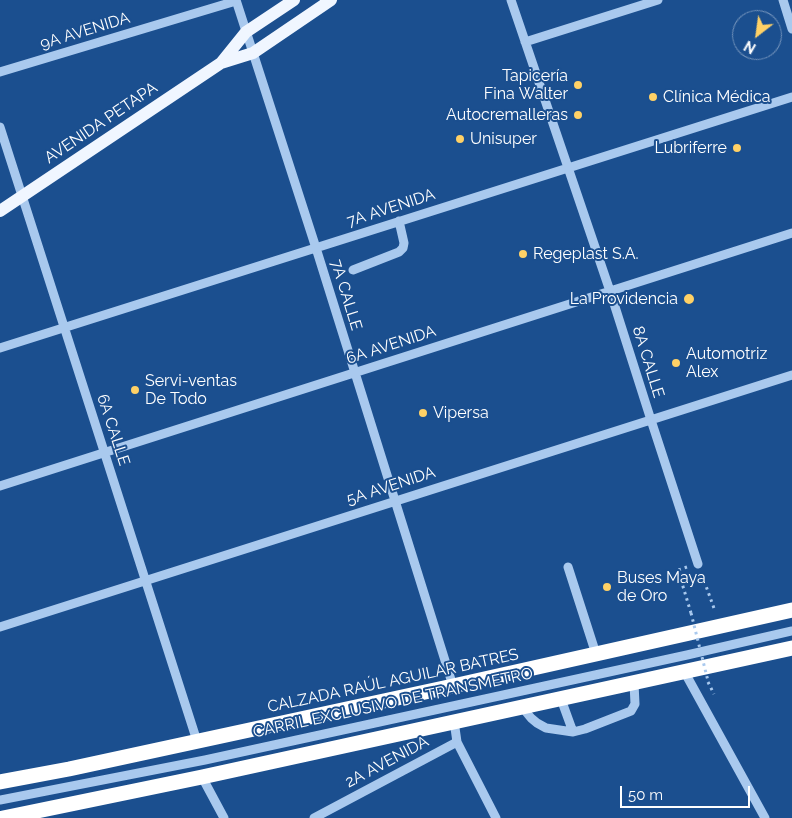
<!DOCTYPE html>
<meta charset="utf-8">
<style>
body{margin:0}
#map{position:relative;width:792px;height:818px;overflow:hidden;background:#1b4f8f;font-family:Raleway,sans-serif}
canvas{display:block}
.north{position:absolute;left:732px;top:10px;width:50px;height:50px;box-sizing:border-box;background:#1b4f8f;border:1px solid #7695bc;border-radius:50%;rotate:210deg;font-size:14px;font-weight:700;line-height:20px;text-align:center;color:#fff}
.north::after{content:'';display:block;margin:auto;width:18px;height:22px;background:#ffd166;clip-path:polygon(50% 0,100% 100%,50% 72%,0 100%)}
.scale{position:absolute;left:620px;top:786px;width:130px;height:22px;box-sizing:border-box;border:2px solid #fff;border-top:0;padding-left:6px;font-size:15px;line-height:18px;white-space:nowrap;color:#fff;-webkit-text-stroke:4px #1b4f8f;paint-order:stroke}
</style>
<div id="map">
<canvas width="792" height="818"></canvas>
<div class="north">N</div>
<div class="scale">50 m</div>
</div>
<script>
const ctx = document.querySelector('canvas').getContext('2d');
ctx.lineJoin = 'round';
const shape = rows => new Path2D(rows.map(r => 'M' + r).join(''));
function strokePath(path, color, width, dash) { ctx.strokeStyle = color; ctx.lineWidth = width; ctx.lineCap = dash ? 'butt' : 'round'; ctx.setLineDash(dash || []); ctx.stroke(path); }
function drawText(font, color, halo, rows, align = 'center') {
  ctx.font = font + ' Raleway,sans-serif'; ctx.lineWidth = 4; ctx.setLineDash([]); ctx.textBaseline = 'middle'; ctx.strokeStyle = halo; ctx.fillStyle = color; for (const [text, x, y, turn = 0] of rows) {
    ctx.save(); ctx.translate(x, y); ctx.rotate((+turn || 0) * Math.PI / 180); ctx.textAlign = isNaN(turn) ? turn : align; if (halo) ctx.strokeText(text, 0, 0); ctx.fillText(text, 0, 0); ctx.restore();
  }
}
strokePath(shape([
 [687,567,678,570,691,613],
 [702,575,715,611],
 [708,682,714,694]
]), '#a9c9ee', 3, [2.5, 4]);
strokePath(shape([
 [236,0,316,248,453,686],
 [511,0,610,291,651,420,698,564],
 [783,0,792,29],
 [525,42,658,0],
 [0,72,236,1],
 [0,127,197,741],
 [353,270,399,252,403,248,404,243,399,221],
 [0,348,792,97],
 [0,486,792,233],
 [568,567,596,654],
 [0,627,792,375],
 [684,671,765,818],
 [561,699,573,732,585,729,631,711,635,704,634,683],
 [522,707,531,718,537,723,546,728,573,732],
 [454,721,457,742,496,818],
 [202,777,224,818],
 [0,800,205,760,687,655,792,631],
 [314,818,457,742]
]), '#a9c9ee', 9);
strokePath(shape([
 [221,63,253,53,331,0],
 [0,211,221,63,246,32,294,0]
]), '#f0f6ff', 12);
strokePath(shape([
 [0,782,69,769,453,686,792,610],
 [3,818,202,777,792,648]
]), '#fff', 15);
strokePath(shape([
 [691,613,708,681]
]), '#a9c9ee', 3, [2.5, 4]);
for (const [x, y, r, color] of [
 [578,85,5,"#ffd166"],
 [653,97,5,"#ffd166"],
 [578,115,5,"#ffd166"],
 [460,139,5,"#ffd166"],
 [737,148,5,"#ffd166"],
 [523,254,5,"#ffd166"],
 [689,299,6,"#ffd166"],
 [676,363,5,"#ffd166"],
 [135,390,5,"#ffd166"],
 [423,413,5,"#ffd166"],
 [607,587,5,"#ffd166"]
]) { const dot = new Path2D(); dot.arc(x, y, r, 0, 2 * Math.PI); ctx.fillStyle = color; ctx.fill(dot); strokePath(dot, '#1b4f8f', 2); }
drawText('16px', '#fff', '#1b4f8f', [
 ["9A AVENIDA",85,31,-17],
 ["AVENIDA PETAPA",101,123,-34],
 ["7A AVENIDA",391,208,-18],
 ["7A CALLE",346,295,73],
 ["6A AVENIDA",391,345,-18],
 ["8A CALLE",648,362,73],
 ["6A CALLE",113,430,72],
 ["5A AVENIDA",391,486,-18],
 ["CALZADA RAÚL AGUILAR BATRES",393,681,-12],
 ["CARRIL EXCLUSIVO DE TRANSMETRO",393,703,-12],
 ["2A AVENIDA",387,762,-28]
]);
drawText('16px', '#fff', '#1b4f8f', [
 ["Tapicería",568,76,"right"],
 ["Fina Walter",568,94,"right"],
 ["Clínica Médica",663,97],
 ["Autocremalleras",568,115,"right"],
 ["Unisuper",470,139],
 ["Lubriferre",727,148,"right"],
 ["Regeplast S.A.",533,254],
 ["La Providencia",678,299,"right"],
 ["Automotriz",686,354],
 ["Alex",686,372],
 ["Servi-ventas",145,381],
 ["De Todo",145,399],
 ["Vipersa",433,413],
 ["Buses Maya",617,578],
 ["de Oro",617,596]
], 'left');
</script>
